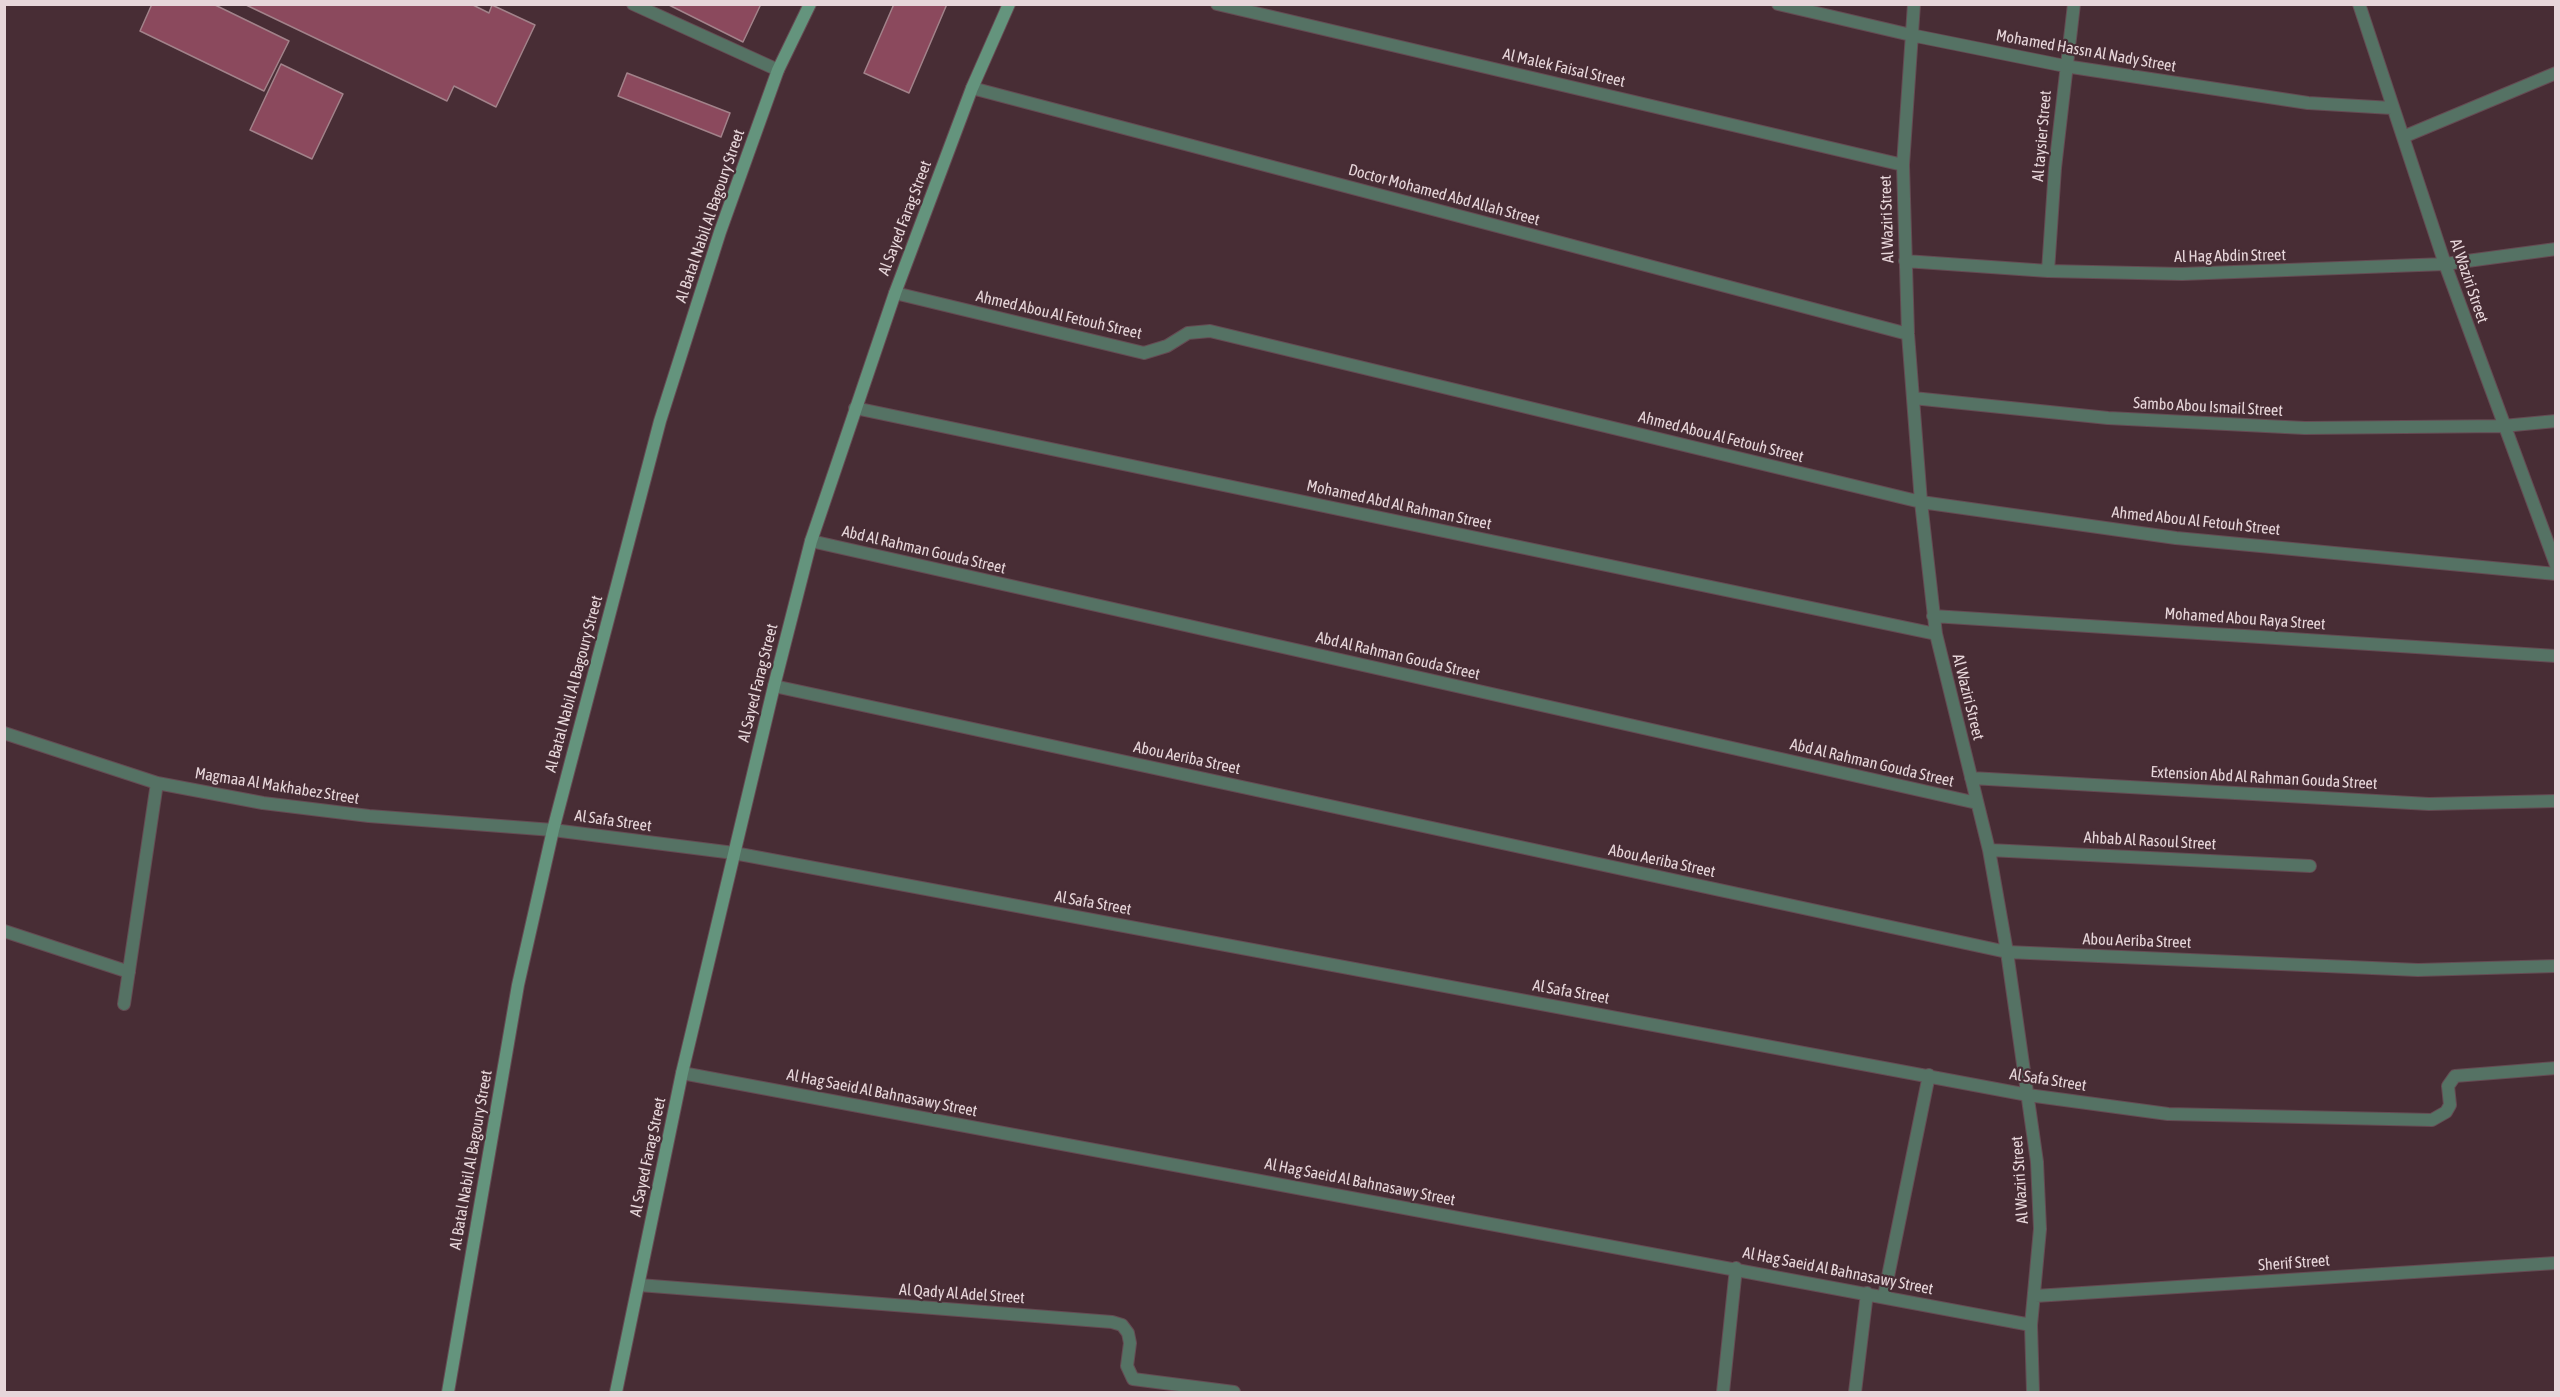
<!DOCTYPE html>
<style>
body{margin:0}
#map{position:relative;width:2560px;height:1397px;overflow:hidden;background:#482d35;font-family:"Asap Condensed",sans-serif}
canvas{display:block}
.frame{position:absolute;inset:0;border:6px solid #e7d6da;pointer-events:none}
</style>
<div id="map">
<canvas width="2560" height="1397"></canvas>
<div class="frame"></div>
</div>
<script>
const ctx = document.querySelector('canvas').getContext('2d');
ctx.lineJoin = 'round';
function fillPath(path, color) { ctx.fillStyle = color; ctx.fill(path, 'evenodd'); }
const shape = rows => new Path2D(rows.map(r => 'M' + r).join(''));
function strokePath(path, color, width, dash) { ctx.strokeStyle = color; ctx.lineWidth = width; ctx.lineCap = dash ? 'butt' : 'round'; ctx.setLineDash(dash || []); ctx.stroke(path); }
function drawText(font, color, halo, rows, align = 'center') {
  ctx.font = font + ' "Asap Condensed",sans-serif'; ctx.lineWidth = 4.5; ctx.setLineDash([]); ctx.textBaseline = 'middle'; ctx.strokeStyle = halo; ctx.fillStyle = color; for (const [text, x, y, turn = 0] of rows) {
    ctx.save(); ctx.translate(x, y); ctx.rotate((+turn || 0) * Math.PI / 180); ctx.textAlign = isNaN(turn) ? turn : align; if (halo) ctx.strokeText(text, 0, 0); ctx.fillText(text, 0, 0); ctx.restore();
  }
}
const building = shape([
 [152,4,213,4,289,41,264,91,140,31,152,4],
 [244,4,471,4,489,13,492,5,535,25,496,107,454,86,447,101,244,4],
 [667,4,761,4,743,42,667,4],
 [894,4,947,4,909,93,864,73,894,4],
 [281,64,343,94,312,159,250,130,281,64],
 [627,73,730,113,721,137,618,96,627,73]
]);
fillPath(building, '#8b495d');
strokePath(building, '#a2828a', 1.5);
const minor = shape([
 [633,4,778,70],
 [1217,4,1903,165],
 [1778,4,1911,35,2065,66,2308,103,2392,108],
 [1914,4,1903,165,1908,334,1921,502,1936,634,1989,850,2007,952,2037,1162,2040,1229,2031,1325,2033,1392],
 [2359,4,2445,264,2556,565],
 [972,88,1908,334],
 [2403,137,2556,73],
 [1905,261,2048,271,2182,274,2445,264,2556,249],
 [2048,271,2055,168,2074,4],
 [895,293,1144,353,1167,346,1188,333,1210,331,1921,502,2176,538,2556,574],
 [1913,398,2108,418,2305,428,2503,426,2556,421],
 [855,408,1936,634],
 [811,541,1977,803],
 [1933,616,2556,656],
 [774,686,2007,952,2418,970,2556,966],
 [4,733,157,783,263,803,369,816,553,830,734,853,2028,1095,2168,1114,2432,1120,2446,1112,2450,1105,2448,1086,2455,1076,2556,1068],
 [1971,778,2429,804,2556,801],
 [1989,850,2310,866],
 [4,931,129,972],
 [124,1004,157,783],
 [682,1073,2031,1325],
 [639,1285,1112,1322,1122,1325,1128,1333,1130,1343,1127,1366,1133,1379,1234,1392],
 [1884,1296,1929,1075],
 [2035,1296,2556,1263],
 [1723,1392,1736,1268],
 [1855,1392,1867,1293]
]);
const secondary = shape([
 [448,1392,518,985,553,830,660,421,720,232,778,70,810,4],
 [616,1392,682,1073,774,686,811,541,895,293,972,88,1009,4]
]);
strokePath(minor, '#654b53', 14);
strokePath(secondary, '#654b53', 14);
strokePath(minor, '#557264', 12);
strokePath(secondary, '#64947d', 12);
drawText('16px', '#e7d6da', '#482d35', [
 ["Mohamed Hassn Al Nady Street",2086,51,10],
 ["Al Malek Faisal Street",1564,68,13],
 ["Al taysier Street",2042,136,-85],
 ["Doctor Mohamed Abd Allah Street",1444,195,15],
 ["Al Batal Nabil Al Bagoury Street",710,216,-71],
 ["Al Sayed Farag Street",905,218,-69],
 ["Al Waziri Street",1887,219,-92],
 ["Al Hag Abdin Street",2230,256,-1],
 ["Al Waziri Street",2469,281,71],
 ["Ahmed Abou Al Fetouh Street",1059,315,13],
 ["Sambo Abou Ismail Street",2208,407,3],
 ["Ahmed Abou Al Fetouh Street",1721,437,14],
 ["Mohamed Abd Al Rahman Street",1399,505,12],
 ["Ahmed Abou Al Fetouh Street",2196,521,6],
 ["Abd Al Rahman Gouda Street",924,550,13],
 ["Mohamed Abou Raya Street",2245,619,4],
 ["Abd Al Rahman Gouda Street",1398,656,13],
 ["Al Sayed Farag Street",758,683,-76],
 ["Al Batal Nabil Al Bagoury Street",574,684,-75],
 ["Al Waziri Street",1968,697,76],
 ["Abou Aeriba Street",1187,758,12],
 ["Abd Al Rahman Gouda Street",1872,763,13],
 ["Extension Abd Al Rahman Gouda Street",2264,778,3],
 ["Magmaa Al Makhabez Street",277,786,9],
 ["Al Safa Street",613,821,8],
 ["Ahbab Al Rasoul Street",2150,841,3],
 ["Abou Aeriba Street",1662,861,12],
 ["Al Safa Street",1093,903,10],
 ["Abou Aeriba Street",2137,941,2],
 ["Al Safa Street",1571,992,10],
 ["Al Safa Street",2048,1080,9],
 ["Al Hag Saeid Al Bahnasawy Street",882,1093,11],
 ["Al Sayed Farag Street",648,1157,-78],
 ["Al Batal Nabil Al Bagoury Street",471,1160,-80],
 ["Al Waziri Street",2020,1180,-94],
 ["Al Hag Saeid Al Bahnasawy Street",1360,1182,11],
 ["Sherif Street",2294,1263,-4],
 ["Al Hag Saeid Al Bahnasawy Street",1838,1271,11],
 ["Al Qady Al Adel Street",962,1294,4]
]);
</script>
